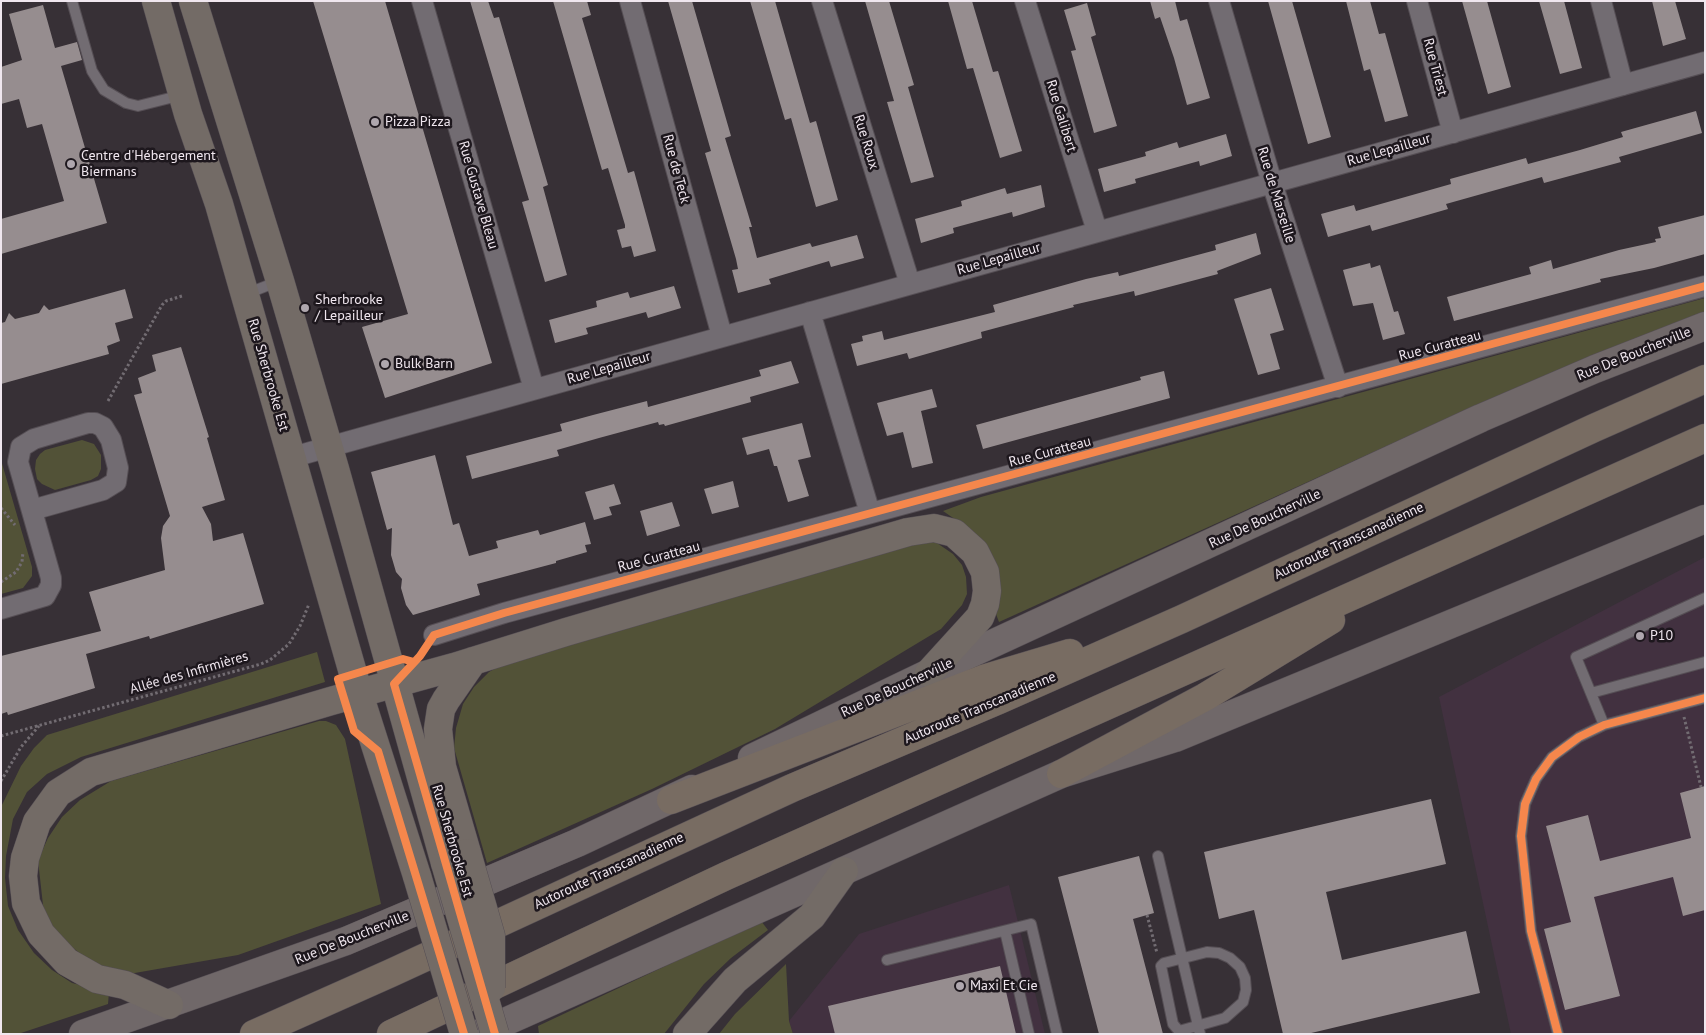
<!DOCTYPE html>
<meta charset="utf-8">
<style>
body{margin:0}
#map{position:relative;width:1706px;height:1035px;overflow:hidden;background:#373036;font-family:"PT Sans",sans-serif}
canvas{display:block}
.frame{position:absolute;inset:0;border:2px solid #f0e7ef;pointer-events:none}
</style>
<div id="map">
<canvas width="1706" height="1035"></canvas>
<div class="frame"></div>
</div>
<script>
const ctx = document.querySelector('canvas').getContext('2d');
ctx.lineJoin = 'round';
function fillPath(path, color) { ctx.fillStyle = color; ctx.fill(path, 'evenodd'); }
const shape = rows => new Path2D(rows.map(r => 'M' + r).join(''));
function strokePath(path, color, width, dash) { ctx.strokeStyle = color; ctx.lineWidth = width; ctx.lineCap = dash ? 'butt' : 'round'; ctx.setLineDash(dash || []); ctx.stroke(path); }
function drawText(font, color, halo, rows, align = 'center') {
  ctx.font = font + ' "PT Sans",sans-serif'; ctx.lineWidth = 5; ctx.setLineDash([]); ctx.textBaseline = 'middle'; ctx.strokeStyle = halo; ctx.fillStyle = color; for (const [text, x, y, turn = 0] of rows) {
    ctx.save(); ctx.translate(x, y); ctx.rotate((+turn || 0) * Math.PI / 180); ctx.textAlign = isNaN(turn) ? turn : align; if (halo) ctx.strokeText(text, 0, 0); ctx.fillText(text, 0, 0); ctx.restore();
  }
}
fillPath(shape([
 [1705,557,1705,1034,1511,1034,1439,697],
 [1009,885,1045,1034,793,1034,789,1021,859,934]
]), '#423140');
fillPath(shape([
 [1705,298,1705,313,1636,338,1442,421,999,622,996,614,999,572,992,555,975,533,943,511,981,497],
 [82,440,94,444,101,455,101,469,98,476,91,480,55,490,42,484,37,479,35,469,36,460,40,454,45,450],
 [1,460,32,567,32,576,23,588,1,594],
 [921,539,937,543,953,554,962,565,966,577,967,594,962,605,941,629,775,729,652,789,487,863,454,748,456,728,463,704,474,687,489,672,508,661],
 [317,652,325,682,81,757,47,774,27,792,13,819,6,856,5,878,8,906,18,930,34,953,52,970,72,983,109,992,108,1004,18,1034,1,1034,1,807,21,766,34,748,47,735],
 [319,721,326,721,336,725,345,739,381,904,238,955,129,974,90,962,53,931,44,914,38,860,48,838,62,817,80,800,111,781],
 [761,921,768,930,731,958,704,984,664,1034,539,1034,538,1026],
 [786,964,789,1021,793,1034,719,1034,735,1014]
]), '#525237');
fillPath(shape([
 [313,1,385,1,492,363,385,398,362,327,408,314],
 [470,1,488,1,494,18,499,17,548,185,543,187,567,275,545,282,522,202,529,200],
 [553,1,587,1,591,15,582,18,628,173,634,171,656,251,634,257,631,246,622,248,617,230,625,228,625,225,608,168,602,170],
 [668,1,692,1,731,136,725,138,752,227,749,227,757,258,810,243,812,247,857,235,864,258,831,267,829,261,769,279,771,284,738,293,732,270,738,269,736,259,705,153,711,151],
 [750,1,775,1,810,123,816,121,838,200,816,207,791,118,785,120],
 [865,1,889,1,914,85,908,87,934,177,911,183,887,102,894,101],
 [948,1,972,1,993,72,998,71,1022,151,1000,158,973,68,967,69],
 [1150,1,1175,1,1180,21,1187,19,1210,98,1187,105,1174,58,1160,17,1155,19],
 [1268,1,1292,1,1331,137,1308,144],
 [1346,1,1370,1,1379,34,1385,33,1408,116,1385,122,1371,72,1370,69,1364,71],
 [1462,1,1487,1,1511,87,1488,94],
 [1539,1,1564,1,1582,68,1560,74],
 [1652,1,1675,1,1686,39,1663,46],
 [1087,3,1096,35,1091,37,1117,126,1094,133,1071,51,1076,50,1064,10],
 [43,5,55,48,77,42,82,60,61,66,107,223,1,254,1,219,64,201,42,124,27,128,19,99,1,104,1,67,22,60,9,14],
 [1696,111,1702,133,1619,157,1621,162,1544,183,1542,177,1446,204,1448,209,1372,231,1370,225,1328,237,1321,214,1354,205,1356,211,1451,184,1450,179,1526,158,1528,164,1580,150,1623,137,1621,132],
 [1226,134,1232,156,1200,166,1199,161,1135,179,1136,183,1104,192,1098,169,1146,156,1145,152,1177,142,1179,148],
 [1041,185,1045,207,1013,217,1012,212,953,228,954,233,921,243,915,219,962,206,961,201,1005,188,1007,194],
 [1705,215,1705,254,1654,268,1600,279,1601,282,1454,321,1447,297,1531,274,1529,267,1551,260,1553,269,1619,250,1656,242,1655,239,1661,238,1658,227],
 [1256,233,1261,254,1217,271,1218,274,1135,296,1134,291,1073,305,1074,307,981,332,982,338,909,359,907,353,857,366,851,344,863,341,862,336,882,331,884,340,995,312,993,305,1086,279,1118,272,1119,276,1216,250,1215,245],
 [1370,263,1371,268,1380,265,1394,312,1398,311,1405,334,1383,340,1373,303,1353,306,1343,270],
 [674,286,681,308,648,318,646,312,586,328,588,334,555,343,549,320,597,307,596,301,628,292,630,298],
 [1271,288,1284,330,1270,334,1280,369,1258,375,1234,299],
 [125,289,133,318,115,323,120,341,107,346,109,354,1,384,1,323,5,322,9,313,15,319,39,313,44,305,49,310],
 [181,347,209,437,207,438,225,500,202,507,211,524,213,541,243,533,264,604,150,639,149,636,86,654,95,688,8,715,7,712,1,714,1,656,101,631,89,592,165,570,161,538,163,526,170,516,134,395,142,393,138,378,156,371,152,355],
 [791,361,799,383,750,397,751,402,665,426,664,424,659,425,658,422,599,438,557,450,559,456,472,479,466,456,562,431,560,424,593,415,647,401,648,407,761,376,759,370],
 [1164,371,1170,398,983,449,976,425,1141,380,1140,377],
 [932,389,937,407,921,411,933,463,912,468,903,432,887,436,877,403],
 [802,423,811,457,798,460,809,496,788,502,777,466,774,466,769,449,747,455,742,438],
 [435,455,453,525,459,523,469,556,498,548,496,541,538,530,540,535,585,522,591,544,585,545,587,552,556,561,556,563,477,584,480,595,413,615,406,605,401,588,402,579,396,572,391,555,392,528,387,530,371,472],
 [733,481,739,507,712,514,704,489],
 [614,484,621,504,609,507,612,515,594,520,585,492],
 [672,502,680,526,647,536,640,511],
 [1705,786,1705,910,1683,916,1673,877,1594,897,1620,996,1565,1010,1544,929,1571,922,1546,826,1588,815,1600,861,1691,838,1680,793],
 [1431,799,1446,864,1326,892,1342,960,1466,931,1480,993,1307,1034,1283,1034,1254,910,1219,919,1204,852],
 [1139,856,1154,913,1133,919,1163,1034,1099,1034,1058,877],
 [1000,966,1016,1034,835,1034,828,1006]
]), '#968d8f');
const lane = shape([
 [72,1,92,71,104,90,126,103,138,106,182,95],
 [246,294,279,281],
 [1591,693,1705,662],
 [1604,725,1576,657,1705,598],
 [1158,856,1200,1034],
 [1005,931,1029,1034],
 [1207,952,1219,953,1230,958,1240,967,1245,978,1246,990,1243,1002,1225,1018,1179,1031,1173,1024,1161,966,1164,963,1207,952],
 [887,960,1031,924,1057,1034],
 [1558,1034,1531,931,1521,836,1525,804,1536,779,1552,757,1579,737,1604,725,1705,698]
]);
const street = shape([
 [422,1,534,389],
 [630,1,722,336],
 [822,1,910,284],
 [1025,1,1097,231],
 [1219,1,1272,183,1338,387],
 [1417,1,1453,133],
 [1601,1,1623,85],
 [810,312,870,513],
 [293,457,1705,62],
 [1,609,45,596,51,585,51,578,18,462,21,447,34,439,88,423,95,423,103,427,111,440,118,468,116,482,103,490,32,510],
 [434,635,504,613,1705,286]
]);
const secondary = shape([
 [752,758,929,673,1481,418,1595,369,1705,326],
 [83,1034,346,941,577,843,692,789],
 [478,1034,1061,774,1175,738,1705,519]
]);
const primary = shape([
 [156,1,188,114,219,204,359,694,417,876],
 [193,1,280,281,335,469,445,863],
 [467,853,442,767,438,729,441,709,446,700,473,661],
 [169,1005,125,985,97,979,67,962,41,934,26,903,23,876,25,858,37,822,58,793,91,772,331,701,454,667,566,632,908,532,934,528,954,533,975,552,985,572,987,591,985,604,980,617,929,673],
 [687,1034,735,980,812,916,844,871]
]);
const highway = shape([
 [1061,774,1205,697,1331,620],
 [671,800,983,679,1070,653],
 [254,1034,391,973,792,788,999,700,1182,619,1594,428,1705,379],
 [391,1034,726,876,1705,438]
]);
strokePath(lane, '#554e54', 12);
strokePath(street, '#554e54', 22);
strokePath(secondary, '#554e54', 29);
strokePath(primary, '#554e54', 29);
strokePath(highway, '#554e54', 29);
strokePath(shape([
 [108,401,162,305,166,301,182,296],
 [1,508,15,525],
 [1,582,16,572,22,562,23,552],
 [1684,717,1701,787],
 [1,736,261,664,270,660,289,644,300,626,309,604],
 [1,781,21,747,39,726],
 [1147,915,1157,953]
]), '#726c72', 3, [2.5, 2.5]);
strokePath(lane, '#726c72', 10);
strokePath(street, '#726c72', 20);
strokePath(secondary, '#706869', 28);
strokePath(primary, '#736b66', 28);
strokePath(highway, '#786c62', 28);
const primaryBridge = shape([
 [467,853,491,936,491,988],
 [445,863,495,1034],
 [417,876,464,1034]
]);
strokePath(primaryBridge, '#554e54', 29, []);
strokePath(primaryBridge, '#736b66', 28);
strokePath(shape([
 [414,662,403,659,338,679,354,731,378,751,464,1034],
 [495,1034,394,684,420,656,434,635,504,613,1705,286],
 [1558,1034,1531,931,1521,836,1525,804,1536,779,1552,757,1579,737,1604,725,1705,698]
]), '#f5874c', 8);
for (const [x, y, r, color] of [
 [375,122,5,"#afa7ae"],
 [71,164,5,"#afa7ae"],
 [305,308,5,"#afa7ae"],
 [385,364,5,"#afa7ae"],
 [1640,636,5,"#afa7ae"],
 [960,986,5,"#afa7ae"]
]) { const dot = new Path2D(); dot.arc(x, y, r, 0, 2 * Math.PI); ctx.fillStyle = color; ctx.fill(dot); strokePath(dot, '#1d171d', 2); }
drawText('14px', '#f0e7ef', '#1d171d', [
 ["Rue Triest",1435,67,75],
 ["Rue Galibert",1061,116,73],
 ["Rue Roux",866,142,73],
 ["Rue Lepailleur",1389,150,-16],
 ["Rue de Teck",676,169,75],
 ["Rue Gustave Bleau",478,195,74],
 ["Rue de Marseille",1276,195,73],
 ["Rue Lepailleur",999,259,-16],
 ["Rue Curatteau",1440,346,-15],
 ["Rue De Boucherville",1634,354,-22],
 ["Rue Lepailleur",609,368,-16],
 ["Rue Sherbrooke Est",268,375,74],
 ["Rue Curatteau",1050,452,-15],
 ["Rue De Boucherville",1265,519,-25],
 ["Autoroute Transcanadienne",1349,541,-25],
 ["Rue Curatteau",659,557,-15],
 ["Allée des Infirmières",189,673,-16],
 ["Rue De Boucherville",897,688,-25],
 ["Autoroute Transcanadienne",980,708,-23],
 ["Rue Sherbrooke Est",452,841,74],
 ["Autoroute Transcanadienne",609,871,-25],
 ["Rue De Boucherville",352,938,-22]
]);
drawText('14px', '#f0e7ef', '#1d171d', [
 ["Pizza Pizza",385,122],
 ["Centre d'Hébergement",81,156],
 ["Biermans",81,172],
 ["Sherbrooke",315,300],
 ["/ Lepailleur",315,316],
 ["Bulk Barn",395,364],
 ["P10",1650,636],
 ["Maxi Et Cie",970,986]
], 'left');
</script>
